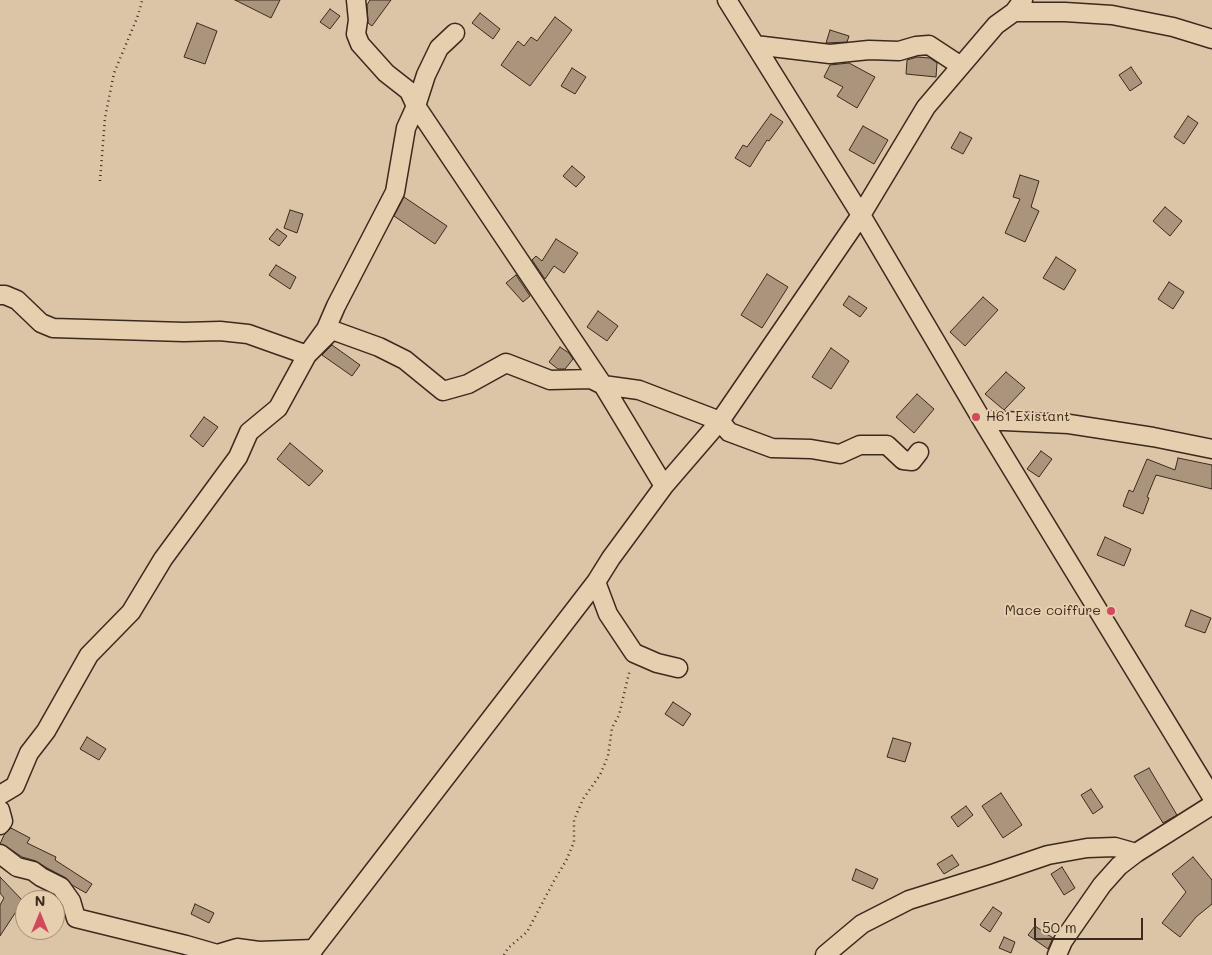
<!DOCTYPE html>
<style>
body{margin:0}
#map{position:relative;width:1212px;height:955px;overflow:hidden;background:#dcc5a6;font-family:Mali,sans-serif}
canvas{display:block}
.north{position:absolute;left:15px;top:890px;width:50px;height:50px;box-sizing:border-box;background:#e6cfaf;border:1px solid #a28d75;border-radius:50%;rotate:0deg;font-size:14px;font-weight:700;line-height:20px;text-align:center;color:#3b2a1e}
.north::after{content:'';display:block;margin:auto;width:18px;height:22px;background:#d1495b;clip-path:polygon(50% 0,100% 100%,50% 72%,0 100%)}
.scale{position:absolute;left:1034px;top:918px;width:109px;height:22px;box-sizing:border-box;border:2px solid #3b2a1e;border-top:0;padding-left:6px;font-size:15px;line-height:18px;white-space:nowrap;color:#3b2a1e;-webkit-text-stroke:4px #e6cfaf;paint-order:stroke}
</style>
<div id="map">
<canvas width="1212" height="955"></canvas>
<div class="north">N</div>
<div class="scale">50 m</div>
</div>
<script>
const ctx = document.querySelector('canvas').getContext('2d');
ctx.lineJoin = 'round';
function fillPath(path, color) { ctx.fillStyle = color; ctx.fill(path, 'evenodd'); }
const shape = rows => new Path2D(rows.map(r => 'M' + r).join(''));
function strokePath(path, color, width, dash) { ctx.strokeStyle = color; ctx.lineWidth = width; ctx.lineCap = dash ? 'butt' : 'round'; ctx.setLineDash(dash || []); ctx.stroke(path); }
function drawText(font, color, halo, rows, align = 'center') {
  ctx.font = font + ' Mali,sans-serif'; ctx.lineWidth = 4; ctx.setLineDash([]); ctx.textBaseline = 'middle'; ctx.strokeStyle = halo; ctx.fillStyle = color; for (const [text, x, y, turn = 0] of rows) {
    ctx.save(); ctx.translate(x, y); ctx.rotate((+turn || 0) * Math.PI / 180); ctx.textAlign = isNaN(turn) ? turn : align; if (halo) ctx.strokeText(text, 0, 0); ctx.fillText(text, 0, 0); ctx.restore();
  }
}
const building = shape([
 [235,0,280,0,271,18,235,0],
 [370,0,391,0,372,26,368,23,367,5,370,0],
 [330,9,340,16,330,29,320,22,330,9],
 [480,13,500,29,493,39,472,23,480,13],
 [555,17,572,30,530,86,501,65,518,41,524,46,531,37,537,41,555,17],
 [197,23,217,31,205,64,184,57,197,23],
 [830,30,849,36,847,42,826,43,830,30],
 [917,57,930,58,937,63,936,77,906,74,907,60,917,57],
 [849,63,875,77,857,108,837,96,843,87,824,77,830,65,849,63],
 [1131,67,1142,83,1130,91,1119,75,1131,67],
 [572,68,586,77,575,94,561,86,572,68],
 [771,114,783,122,769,141,767,140,750,167,735,158,743,145,747,147,771,114],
 [1188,116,1198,123,1184,144,1174,137,1188,116],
 [863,126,888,140,874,164,849,150,863,126],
 [960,132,972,138,963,154,951,148,960,132],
 [572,166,585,177,576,187,563,176,572,166],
 [1020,175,1039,181,1031,207,1039,211,1025,242,1005,233,1020,199,1013,197,1020,175],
 [404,197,447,226,435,244,394,216,404,197],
 [1165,207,1182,221,1170,236,1153,221,1165,207],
 [290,210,303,214,297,233,284,228,290,210],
 [277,229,287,236,279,246,269,239,277,229],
 [556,239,578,253,564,273,554,266,545,279,532,260,536,256,542,261,556,239],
 [1056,257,1076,270,1064,290,1043,278,1056,257],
 [276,265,296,277,290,289,269,275,276,265],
 [767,274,788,287,762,328,741,315,767,274],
 [516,275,530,296,523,302,506,283,516,275],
 [1169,282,1184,292,1173,309,1158,299,1169,282],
 [849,296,867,308,860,317,843,305,849,296],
 [983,297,998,310,965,346,950,332,983,297],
 [598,311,618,326,607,341,587,327,598,311],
 [332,345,360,365,352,376,322,355,332,345],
 [560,347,569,353,573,359,565,369,558,369,549,362,560,347],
 [831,348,849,361,831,389,812,377,831,348],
 [1006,372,1025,388,1004,410,985,394,1006,372],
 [917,394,934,409,914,433,896,417,917,394],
 [204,417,218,427,203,447,190,436,204,417],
 [290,443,323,471,309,486,277,459,290,443],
 [1041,451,1052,459,1039,477,1027,469,1041,451],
 [1178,458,1212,465,1212,489,1156,475,1147,497,1149,498,1143,514,1123,506,1129,490,1133,492,1147,459,1175,470,1178,458],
 [1105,537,1131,549,1124,566,1097,555,1105,537],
 [1191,610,1211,618,1205,633,1185,626,1191,610],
 [673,702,691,714,683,726,665,714,673,702],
 [87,737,106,749,99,760,80,749,87,737],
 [893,738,911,743,905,762,887,757,893,738],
 [1149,768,1177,815,1163,823,1134,776,1149,768],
 [1091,789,1103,807,1093,814,1081,795,1091,789],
 [1001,793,1022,825,1003,838,982,806,1001,793],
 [966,806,973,815,958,827,951,817,966,806],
 [11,828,30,838,27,843,56,857,55,860,92,884,86,893,72,885,66,878,47,868,36,861,22,857,6,846,0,844,4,835,11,828],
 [952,855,959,865,944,874,937,864,952,855],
 [1193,857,1212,880,1212,904,1196,917,1180,937,1162,923,1186,892,1172,874,1193,857],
 [1062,867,1075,888,1064,895,1051,874,1062,867],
 [856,869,878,879,873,889,852,880,856,869],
 [0,877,23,901,0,936,0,905,4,898,0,893,0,877],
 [195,904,214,913,209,923,191,914,195,904],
 [993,907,1002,913,990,932,980,925,993,907],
 [1035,926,1053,938,1048,949,1028,935,1035,926],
 [1004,937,1015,942,1011,953,999,948,1004,937]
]);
fillPath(building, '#aa957c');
strokePath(building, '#3b2a1e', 1);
const minor = shape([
 [356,0,358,20,356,34,360,44,386,73,409,91,416,106,603,385,664,486],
 [727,0,861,215,982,420,1212,797],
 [1014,12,1065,12,1112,15,1173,27,1212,39],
 [755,45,830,54,869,50,899,51,916,46,929,45,961,66],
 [0,295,5,295,17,300,41,323,53,328,184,332,220,331,248,334,307,355,332,330,379,347,405,360,443,391,468,384,506,363,550,380,591,379,603,385,639,390,720,421,729,432,772,448,811,449,840,454,860,445,887,445,903,460,912,461,919,452],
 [982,420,1069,424,1153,437,1212,449],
 [596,582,608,614,634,653,657,663,678,668],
 [0,795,15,786,29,753,46,731,89,655,131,612,163,559,238,457,249,432,278,408,307,355,326,329,336,306,395,192,406,128,416,106,426,75,439,48,455,33],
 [0,810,3,821,0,825],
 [0,854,17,867,33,871,41,877,61,887,71,901,76,918,186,945,217,954,237,948,259,951,314,949],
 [309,955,596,582,611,558,664,486,720,421,861,215,926,107,996,25,1014,12,1023,0],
 [825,955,862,924,909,900,995,873,1048,855,1087,848,1115,847,1136,853,1212,805],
 [1057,955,1063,941,1102,885,1119,866,1136,853]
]);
strokePath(minor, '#3b2a1e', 21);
strokePath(shape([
 [100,181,105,118,114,73,137,18,141,5,142,0],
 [504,955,508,948,527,932,555,879,566,861,574,842,574,820,583,799,600,775,608,756,612,728,619,715,630,669]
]), '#3b2a1e', 2.5, [1, 4]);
strokePath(minor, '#e6cfaf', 18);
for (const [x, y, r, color] of [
 [976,417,5,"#d1495b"],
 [1111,611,5,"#d1495b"]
]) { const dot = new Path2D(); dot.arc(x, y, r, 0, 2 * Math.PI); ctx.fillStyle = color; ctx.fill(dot); strokePath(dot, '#e6cfaf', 2); }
drawText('14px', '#3b2a1e', '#e6cfaf', [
 ["H61 Existant",986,417],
 ["Mace coiffure",1101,611,"right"]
], 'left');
</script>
